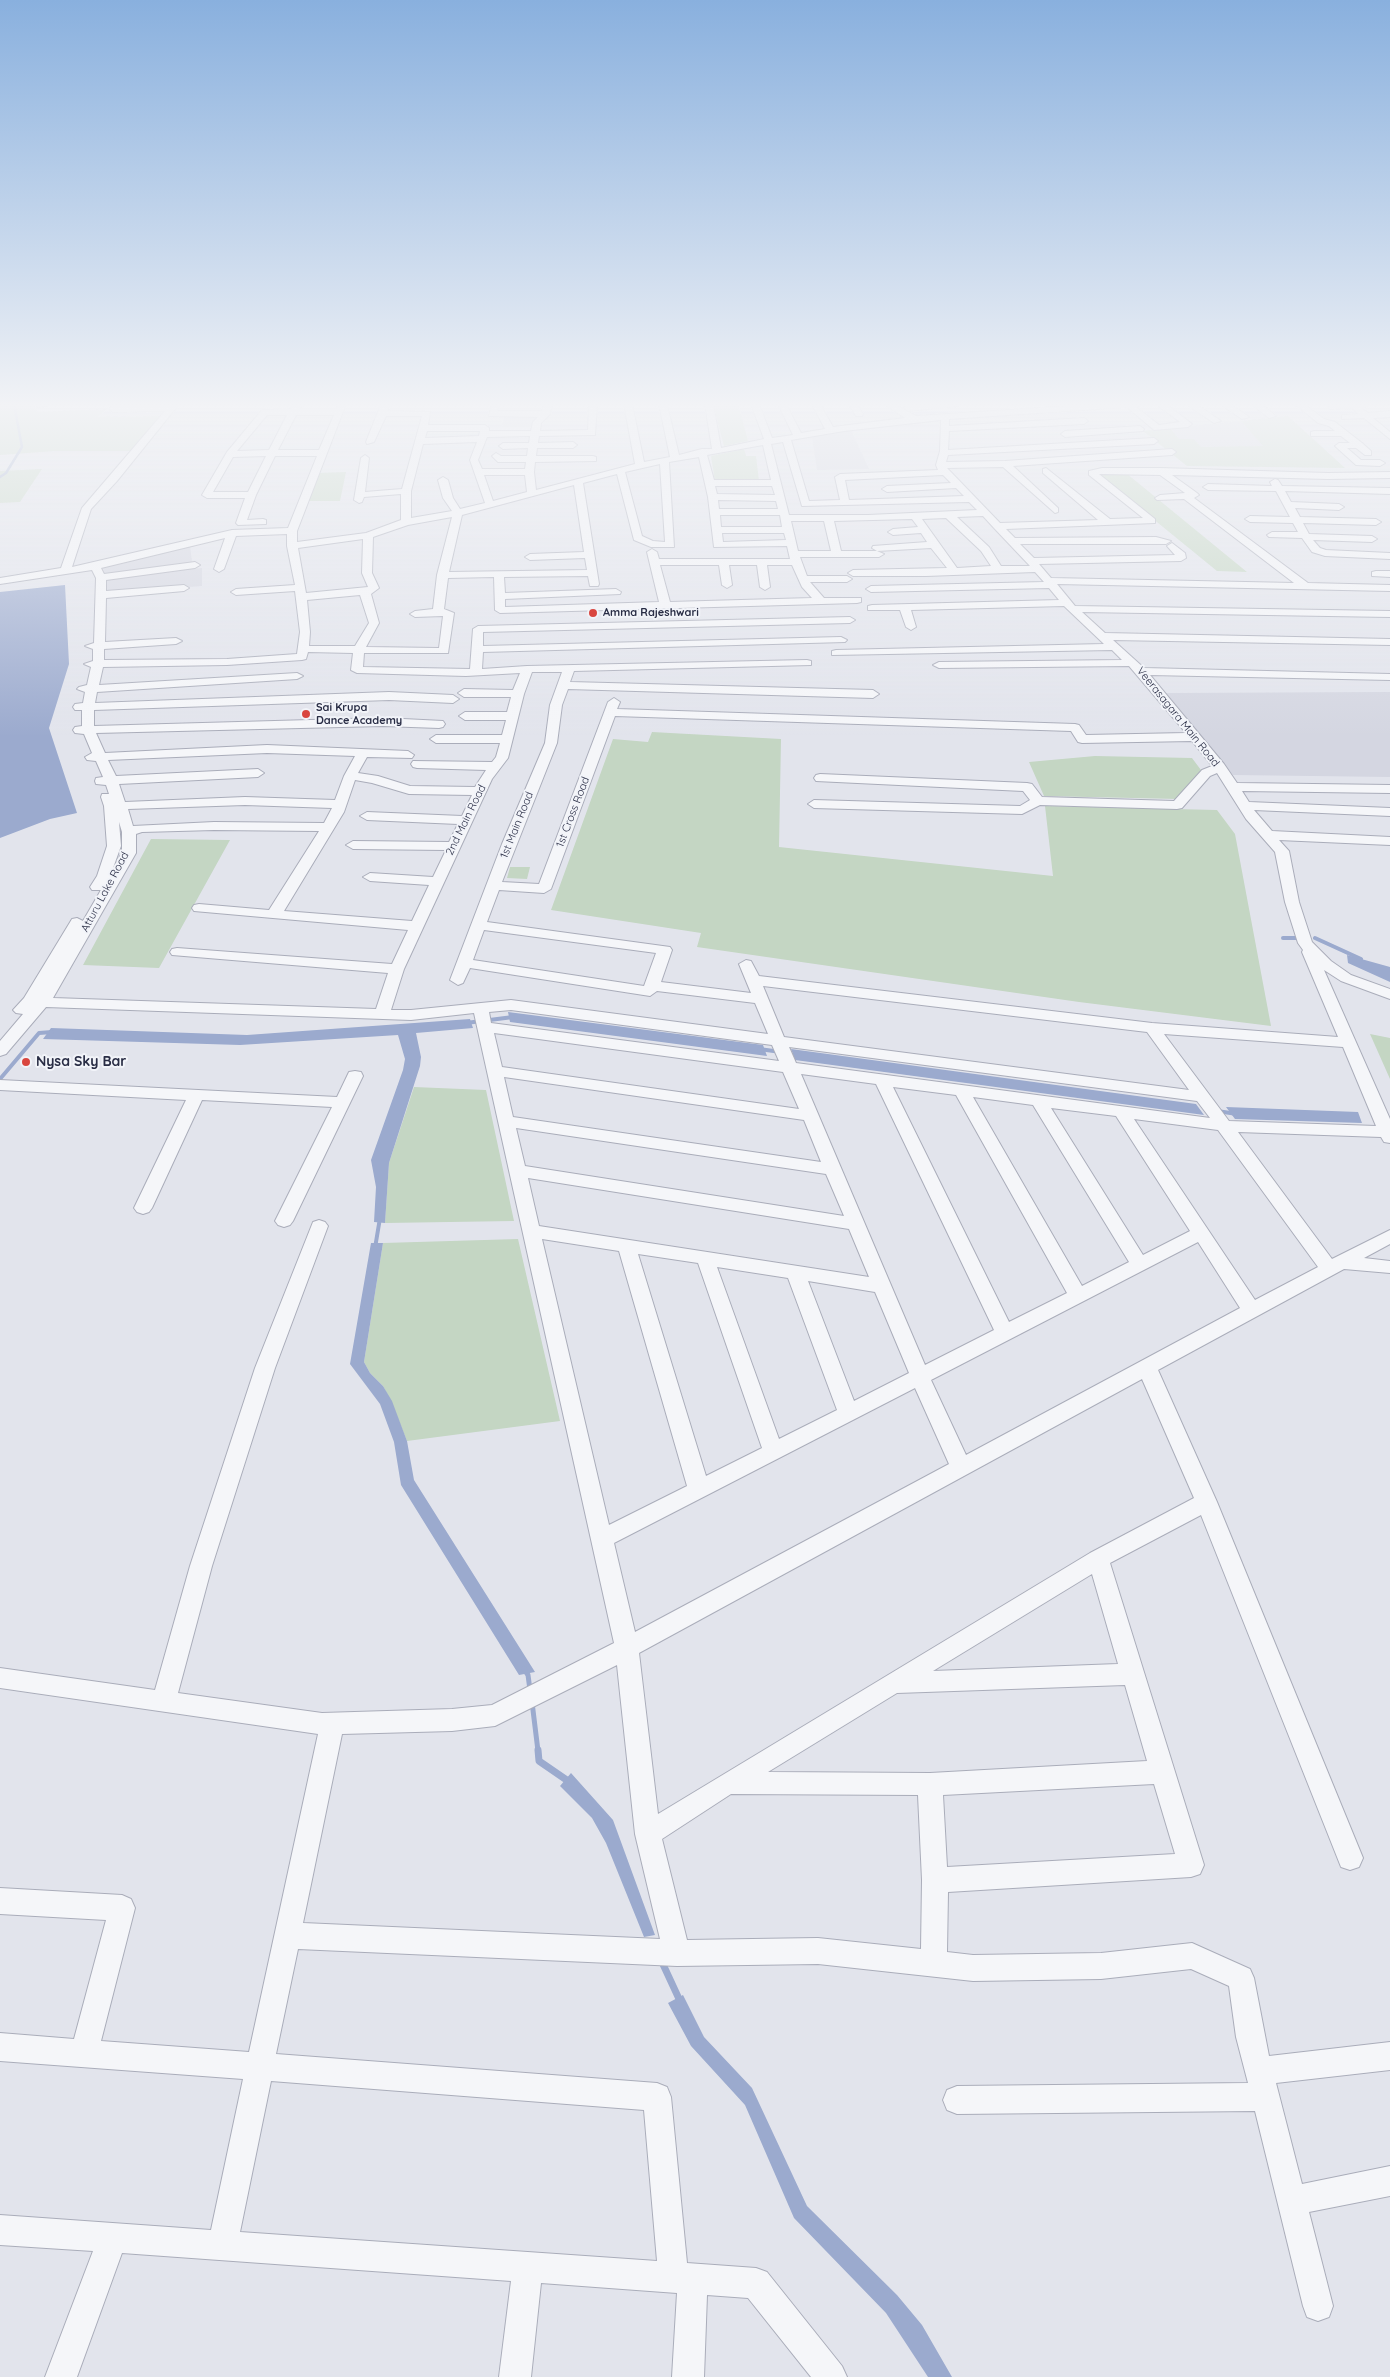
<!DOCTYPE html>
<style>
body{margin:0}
canvas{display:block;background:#e2e4ec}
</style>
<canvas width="1390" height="2377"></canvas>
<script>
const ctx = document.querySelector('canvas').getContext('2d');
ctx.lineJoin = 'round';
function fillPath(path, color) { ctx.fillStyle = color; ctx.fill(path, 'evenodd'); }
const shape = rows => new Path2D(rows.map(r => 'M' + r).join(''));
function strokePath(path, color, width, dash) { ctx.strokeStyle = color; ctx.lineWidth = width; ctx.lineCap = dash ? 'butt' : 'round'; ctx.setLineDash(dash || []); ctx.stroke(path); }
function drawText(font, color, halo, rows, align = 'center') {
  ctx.font = font + ' Quicksand,sans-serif'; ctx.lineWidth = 4; ctx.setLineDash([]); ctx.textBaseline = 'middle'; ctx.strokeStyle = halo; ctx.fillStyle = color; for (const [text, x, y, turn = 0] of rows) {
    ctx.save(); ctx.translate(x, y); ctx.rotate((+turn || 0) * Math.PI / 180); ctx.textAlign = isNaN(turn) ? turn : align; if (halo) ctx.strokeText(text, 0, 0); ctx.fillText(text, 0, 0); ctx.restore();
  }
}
fillPath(shape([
 [504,415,543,415,532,427,502,427],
 [1241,421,1264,446,1201,447,1194,439,1179,439,1170,428],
 [851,430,869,469,817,470,812,436],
 [190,546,193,569,202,568,202,586,108,593,103,568],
 [1390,692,1390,777,1233,775,1166,693]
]), '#d4d6e1');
fillPath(shape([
 [0,404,34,404,37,412,107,409,98,417,162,416,133,451,55,451,0,455],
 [713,404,738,404,748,441,724,446],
 [1288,416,1345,468,1187,466,1143,431,1170,428,1179,439,1194,439,1201,447,1263,446,1241,421],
 [744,449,746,456,756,456,759,481,715,482,711,456],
 [42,469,20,502,0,503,0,471],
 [346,472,340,501,307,501,317,473],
 [1126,473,1247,572,1217,571,1098,474],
 [652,732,781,739,779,847,1053,876,1045,806,1217,810,1235,834,1271,1026,1079,1002,697,947,701,933,551,910,613,739,648,742],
 [1095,756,1192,758,1201,770,1178,799,1044,796,1029,762],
 [151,839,230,840,159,968,83,965],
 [510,867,530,867,527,879,507,878],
 [1370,1034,1390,1038,1390,1079],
 [414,1087,486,1090,514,1221,385,1223,389,1163],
 [518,1239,560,1421,407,1441,391,1401,383,1386,370,1373,364,1362,383,1243]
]), '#c4d6c3');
fillPath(shape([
 [65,585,69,664,49,728,77,813,50,819,0,838,0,592],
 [1347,955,1390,967,1390,982,1348,963],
 [508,1012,763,1045,767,1056,510,1022],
 [470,1019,473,1028,416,1033,421,1057,420,1066,389,1163,385,1223,374,1222,376,1187,371,1160,403,1070,405,1059,398,1035,240,1045,43,1039,51,1028,247,1035],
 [791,1049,1196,1104,1204,1115,795,1060],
 [1226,1107,1358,1112,1362,1123,1235,1119],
 [371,1243,383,1243,364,1362,370,1373,383,1386,392,1401,407,1441,414,1480,535,1672,519,1675,401,1485,394,1442,380,1404,350,1364],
 [571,1773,613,1820,655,1935,644,1937,606,1843,592,1818,560,1786],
 [683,1995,704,2037,752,2088,807,2206,897,2295,922,2325,952,2377,928,2377,886,2313,794,2218,745,2105,691,2046,668,2003]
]), '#9baace');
strokePath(shape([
 [0,477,6,473,22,447,14,404]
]), '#9baace', 2.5);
strokePath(shape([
 [1283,938,1297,938],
 [1315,938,1361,959],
 [466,1023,513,1017],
 [759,1049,781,1052],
 [0,1079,39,1033,52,1032],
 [1217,1111,1237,1114],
 [375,1248,380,1218]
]), '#9baace', 4);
strokePath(shape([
 [524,1669,528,1675,530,1690],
 [532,1702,538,1751]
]), '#9baace', 5);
strokePath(shape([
 [538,1750,539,1761,571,1783],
 [661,1960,680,2001]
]), '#9baace', 7);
const minor = shape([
 [34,404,57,404,38,407,34,404],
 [113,404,121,404,119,406,179,404,117,481,91,509,72,567,232,530,288,528,317,456,275,456,256,495,247,520,263,519,266,520,266,524,238,525,236,523,245,498,207,498,202,495,227,452,262,410,290,409,294,404,302,404,299,409,336,409,338,404,346,404,297,531,297,542,366,533,401,520,401,494,364,497,362,502,359,503,354,500,361,458,365,455,369,458,365,492,402,489,422,416,386,416,374,442,367,444,366,442,381,404,389,404,388,411,430,412,428,425,485,425,489,428,489,431,531,431,533,422,538,417,489,416,492,404,500,404,497,411,542,411,544,404,552,404,550,414,541,423,540,431,588,430,589,404,597,404,595,435,539,436,538,443,573,442,577,445,573,448,537,448,536,456,593,456,596,457,596,461,535,462,534,472,536,490,635,464,624,404,632,404,644,462,670,457,659,404,667,405,679,455,702,449,712,449,705,404,713,404,721,448,764,439,751,404,759,404,772,438,793,435,778,404,786,404,801,433,825,429,812,404,820,404,833,427,905,418,884,404,894,404,916,416,1100,404,1143,404,1136,407,1159,425,1180,422,1156,404,1166,404,1192,424,1188,427,1154,430,1127,407,949,419,949,426,1084,418,1088,421,1084,424,949,431,948,450,1154,438,1158,441,1154,444,948,455,946,462,1005,461,1172,449,1176,452,1172,455,1013,466,1058,508,1058,512,1055,513,1003,467,947,468,1000,523,1098,520,1043,473,1043,469,1046,468,1110,519,1143,518,1089,475,1089,471,1102,468,1160,468,1328,473,1390,472,1390,478,1328,479,1172,475,1197,493,1199,495,1194,498,1308,583,1390,585,1390,591,1057,584,1075,606,1390,611,1390,617,1082,612,1105,633,1390,639,1390,645,1113,640,1144,668,1390,674,1390,680,1150,675,1224,764,1237,783,1390,785,1390,793,1242,791,1249,802,1390,808,1390,816,1254,810,1272,831,1390,837,1390,845,1279,840,1289,851,1299,902,1312,942,1331,961,1351,975,1390,989,1390,999,1341,981,1324,970,1390,1119,1390,1143,1384,1142,1381,1137,1238,1132,1332,1259,1390,1230,1390,1244,1364,1258,1390,1261,1390,1273,1344,1269,1158,1370,1217,1502,1363,1858,1359,1867,1350,1870,1341,1867,1201,1515,1110,1563,1204,1865,1200,1874,1191,1877,948,1892,947,1952,973,1955,1101,1953,1192,1943,1250,1969,1254,1978,1269,2056,1390,2042,1390,2070,1276,2083,1302,2184,1390,2166,1390,2196,1309,2212,1333,2306,1329,2317,1318,2321,1307,2317,1303,2306,1255,2111,957,2114,947,2110,943,2100,947,2090,957,2086,1248,2083,1236,2037,1229,1986,1191,1969,1101,1979,973,1981,818,1964,677,1966,298,1949,276,2054,657,2083,667,2087,671,2097,687,2263,756,2268,767,2272,842,2366,847,2377,811,2377,748,2298,707,2295,704,2377,672,2377,677,2293,541,2283,531,2377,499,2377,511,2281,122,2253,77,2377,45,2377,93,2251,0,2245,0,2215,211,2230,243,2079,0,2061,0,2033,74,2039,106,1920,0,1914,0,1888,122,1895,131,1899,135,1908,101,2041,249,2052,318,1734,0,1688,0,1668,155,1690,190,1566,255,1368,313,1222,319,1220,325,1222,328,1226,275,1368,212,1566,178,1693,322,1713,452,1709,492,1705,614,1643,474,1013,411,1020,46,1007,6,1054,0,1056,0,1041,23,1014,16,1013,13,1010,24,998,72,919,77,918,83,921,101,890,92,890,90,887,97,876,107,846,104,806,101,797,102,794,109,794,106,785,96,784,95,781,96,778,103,777,96,761,87,760,85,757,92,753,84,734,75,733,73,730,75,727,82,726,82,710,75,710,73,707,75,704,83,703,85,692,77,689,79,687,87,685,91,667,84,664,93,661,93,649,85,646,94,643,96,578,92,570,0,584,0,578,61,568,82,508,165,411,113,412,109,409,113,404],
 [267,415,287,415,269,450,237,451,267,415],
 [296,415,334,415,319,450,278,450,296,415],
 [941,420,940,451,936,465,938,470,840,474,835,477,840,500,809,501,791,440,844,431,941,420],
 [427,431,480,431,479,436,425,438,427,431],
 [530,436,529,443,503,443,499,446,503,449,528,448,527,456,501,456,496,453,492,456,498,462,526,462,525,469,482,469,478,460,487,437,530,436],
 [477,442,470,460,485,503,460,509,453,498,448,480,443,477,438,480,443,498,452,511,411,518,411,491,423,444,477,442],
 [783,442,802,506,969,502,977,510,868,515,789,515,771,444,783,442],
 [763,445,771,480,714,480,707,455,763,445],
 [266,456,248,492,213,492,233,457,266,456],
 [699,457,708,497,714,547,787,546,790,559,659,559,657,552,652,549,647,552,659,602,505,607,505,599,620,594,621,592,616,589,505,593,504,577,588,576,590,586,598,586,599,584,583,483,617,474,634,540,651,547,674,547,669,462,699,457],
 [660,464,665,542,653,541,642,536,625,472,660,464],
 [1099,474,1160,475,1185,493,1160,495,1155,498,1157,500,1184,499,1294,583,1051,578,1039,564,1181,561,1186,558,1185,553,1172,543,1167,546,1175,555,1034,558,1020,544,1166,544,1171,541,1156,537,1015,538,1006,529,1155,523,1155,519,1099,474],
 [484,475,525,475,527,492,493,501,484,475],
 [943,475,951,483,887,486,882,489,887,492,956,488,964,496,849,500,845,480,943,475],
 [574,485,584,552,530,554,525,557,530,560,585,558,587,570,449,572,462,515,574,485],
 [715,486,772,486,775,495,717,494,715,486],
 [718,500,776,501,778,509,719,509,718,500],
 [720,515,780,515,782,527,721,527,720,515],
 [983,516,994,528,1030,566,1001,566,989,547,957,517,983,516],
 [452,517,437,575,433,609,415,611,410,614,415,617,443,616,439,648,366,647,379,623,371,594,379,588,372,573,373,537,408,525,452,517],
 [946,518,981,551,991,566,957,568,922,519,946,518],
 [912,519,918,527,893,529,888,532,893,535,921,533,927,542,873,546,872,548,877,551,841,551,834,521,912,519],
 [791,521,824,521,831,551,798,551,791,521],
 [722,533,784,533,786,540,723,542,722,533],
 [287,534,287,546,295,585,236,589,231,592,236,595,295,591,300,632,297,654,227,659,104,660,104,649,176,644,182,641,176,638,105,642,106,598,184,591,189,588,184,585,106,591,106,580,195,568,200,565,195,562,104,574,101,568,225,538,214,569,219,572,224,569,236,536,287,534],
 [363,539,362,573,368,587,306,593,298,548,363,539],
 [931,548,947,568,853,570,848,573,853,576,926,576,1035,572,1044,582,871,586,866,589,871,592,1049,588,1059,600,872,605,868,606,868,610,900,610,906,627,911,630,916,627,911,610,1064,606,1104,644,836,650,832,651,832,655,1112,650,1122,660,939,662,933,665,939,668,1129,666,1186,733,1086,735,1079,725,1075,724,617,709,620,702,614,698,608,702,539,884,502,882,557,743,562,705,568,689,873,698,879,694,873,690,570,682,574,671,811,665,811,661,807,660,527,666,482,669,483,652,845,642,847,640,841,637,483,646,483,632,850,623,855,620,850,617,478,626,473,629,470,669,363,667,364,653,448,653,454,613,444,609,448,578,494,577,495,610,500,613,857,603,861,602,861,598,824,598,810,582,847,582,852,579,847,576,807,576,800,557,879,557,884,554,877,551,931,548],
 [660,565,719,565,722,585,727,588,732,585,729,565,757,565,760,587,765,590,770,587,767,565,792,565,802,587,812,598,670,602,660,565],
 [360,595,369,623,355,646,309,646,310,632,307,600,360,595],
 [308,652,353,653,351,670,357,673,466,676,520,673,513,690,464,689,458,693,464,697,511,697,507,712,465,712,459,716,465,720,506,720,502,735,436,735,430,739,436,743,500,743,496,757,492,762,413,761,411,764,413,767,417,768,486,770,475,787,410,786,378,776,358,773,367,757,412,758,414,755,408,751,267,745,105,753,96,733,383,726,439,728,443,727,445,724,443,721,383,718,94,726,94,710,389,700,453,703,459,699,453,695,389,692,95,703,97,692,297,679,303,676,297,673,99,685,103,667,227,665,302,660,306,659,308,652],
 [532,672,562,672,550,705,545,743,502,844,450,980,458,985,463,983,470,968,650,996,657,991,755,1003,768,1034,511,1000,411,1010,391,1010,404,969,492,779,508,758,524,694,532,672],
 [615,716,1071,731,1078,742,1082,743,1192,741,1212,766,1202,770,1174,801,1042,797,1032,784,1027,783,820,774,816,775,814,778,816,781,1023,791,1030,800,1020,806,814,800,808,804,814,808,1022,814,1040,805,1177,809,1182,808,1210,776,1217,773,1246,819,1275,852,1285,902,1298,943,1303,950,1302,952,1338,1037,1152,1023,759,976,751,961,746,960,739,964,751,993,661,982,672,950,670,947,487,922,499,890,544,893,551,889,615,716],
 [267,753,355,756,344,776,335,800,245,797,125,802,119,784,258,777,264,773,258,769,116,776,108,760,267,753],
 [355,780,372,783,409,794,472,795,462,816,367,812,360,816,367,820,458,824,449,842,353,841,346,845,353,849,446,850,433,877,370,873,363,877,370,881,429,885,412,921,284,911,344,812,355,780],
 [245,805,332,808,324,823,214,822,133,826,128,809,245,805],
 [119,822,122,832,122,853,113,868,121,846,119,822],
 [214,830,319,831,269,910,199,904,194,905,192,908,194,911,408,930,392,964,177,948,172,949,170,952,172,955,388,973,376,1009,53,998,136,853,136,834,142,832,214,830],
 [484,930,656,953,644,986,473,960,484,930],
 [763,986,1147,1032,1189,1090,784,1037,763,986],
 [511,1010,772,1045,779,1061,491,1023,489,1012,511,1010],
 [494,1033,783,1072,799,1109,502,1067,494,1033],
 [1164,1034,1343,1047,1376,1126,1229,1121,1164,1034],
 [789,1047,1197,1101,1210,1118,796,1063,789,1047],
 [801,1074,876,1084,994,1330,925,1365,801,1074],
 [504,1077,804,1120,821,1162,513,1117,504,1077],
 [893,1087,956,1095,1067,1293,1009,1322,893,1087],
 [973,1097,1033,1105,1129,1262,1082,1286,973,1097],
 [1051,1108,1116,1116,1190,1231,1143,1255,1051,1108],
 [1134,1119,1218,1130,1318,1267,1255,1300,1134,1119],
 [516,1128,826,1174,844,1216,525,1166,516,1128],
 [528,1178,849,1229,869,1277,539,1226,528,1178],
 [542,1239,619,1251,687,1486,609,1525,542,1239],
 [1198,1242,1240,1308,966,1455,931,1380,1198,1242],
 [638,1254,698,1263,762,1448,706,1476,638,1254],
 [717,1267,788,1278,837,1410,779,1439,717,1267],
 [808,1281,875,1292,909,1373,854,1401,808,1281],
 [1142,1379,1194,1498,1090,1553,658,1814,639,1653,1142,1379],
 [915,1388,949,1464,635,1632,614,1543,915,1388],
 [1092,1574,1118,1664,933,1671,1092,1574],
 [617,1665,635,1834,660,1939,303,1923,342,1734,452,1731,495,1726,617,1665],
 [1125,1685,1147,1761,930,1773,768,1772,897,1693,1125,1685],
 [1154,1784,1175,1854,947,1867,943,1795,1154,1784],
 [731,1794,918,1795,922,1880,921,1949,818,1938,687,1940,662,1839,731,1794],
 [271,2081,644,2110,657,2261,240,2232,271,2081],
 [849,404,857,404,863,414,862,416,856,416,849,404],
 [925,404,961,404,957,406,908,411,904,408,908,405,925,404],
 [1186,404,1196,404,1221,421,1214,423,1186,404],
 [1220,404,1230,404,1249,417,1242,419,1220,404],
 [1251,404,1261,404,1276,416,1269,418,1251,404],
 [1295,404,1304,404,1324,419,1335,422,1362,443,1371,451,1371,455,1365,455,1356,448,1347,448,1361,460,1380,460,1385,463,1380,466,1356,465,1335,446,1339,443,1350,443,1341,436,1311,436,1311,432,1314,431,1335,431,1329,426,1318,423,1295,404],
 [1333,404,1366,404,1365,407,1361,408,1368,413,1390,411,1390,417,1373,418,1390,432,1390,439,1364,418,1342,419,1342,415,1358,414,1352,408,1330,409,1329,407,1333,404],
 [1140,426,1144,429,1143,431,1065,437,1061,434,1065,431,1140,426],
 [1275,479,1278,480,1282,486,1390,488,1390,494,1285,491,1291,502,1339,504,1344,507,1339,510,1295,508,1300,517,1376,519,1381,522,1376,525,1303,523,1309,534,1372,536,1377,539,1372,542,1313,540,1320,548,1326,550,1390,553,1390,559,1325,556,1312,552,1302,538,1269,537,1267,535,1272,532,1298,532,1293,523,1250,522,1245,519,1250,516,1290,517,1276,491,1208,490,1203,487,1208,484,1272,486,1270,482,1275,479],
 [1376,571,1390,571,1390,577,1372,576,1372,572,1376,571],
 [355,1071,361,1072,363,1076,293,1221,290,1225,284,1227,278,1225,275,1221,332,1107,202,1100,152,1208,149,1212,143,1214,137,1212,134,1208,186,1100,0,1090,0,1080,337,1097,349,1072,355,1071]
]);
strokePath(minor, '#aaadba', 2);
fillPath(minor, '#f5f6f9');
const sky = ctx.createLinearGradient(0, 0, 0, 737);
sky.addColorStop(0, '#89b0de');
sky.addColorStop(0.55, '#f2f3f6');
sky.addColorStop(1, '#f2f3f600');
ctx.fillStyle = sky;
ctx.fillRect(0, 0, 1390, 737);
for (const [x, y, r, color] of [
 [593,613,5,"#d9463f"],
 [306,714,5,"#d9463f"],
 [26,1062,5,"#d9463f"]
]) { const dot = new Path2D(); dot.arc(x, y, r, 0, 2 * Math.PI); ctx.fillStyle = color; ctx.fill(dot); strokePath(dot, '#f2f4f9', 2); }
drawText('bold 11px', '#292d45', '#f2f4f9', [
 ["Amma Rajeshwari",603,613],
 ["Sai Krupa",316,708],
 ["Dance Academy",316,721]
], 'left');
drawText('11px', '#292d45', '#f2f4f9', [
 ["Veerasagara Main Road",1178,717,51],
 ["1st Cross Road",573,812,-69],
 ["2nd Main Road",466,820,-64],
 ["1st Main Road",517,825,-68],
 ["Atturu Lake Road",105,892,-62]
]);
drawText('bold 14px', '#292d45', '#f2f4f9', [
 ["Nysa Sky Bar",36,1062]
], 'left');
</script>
